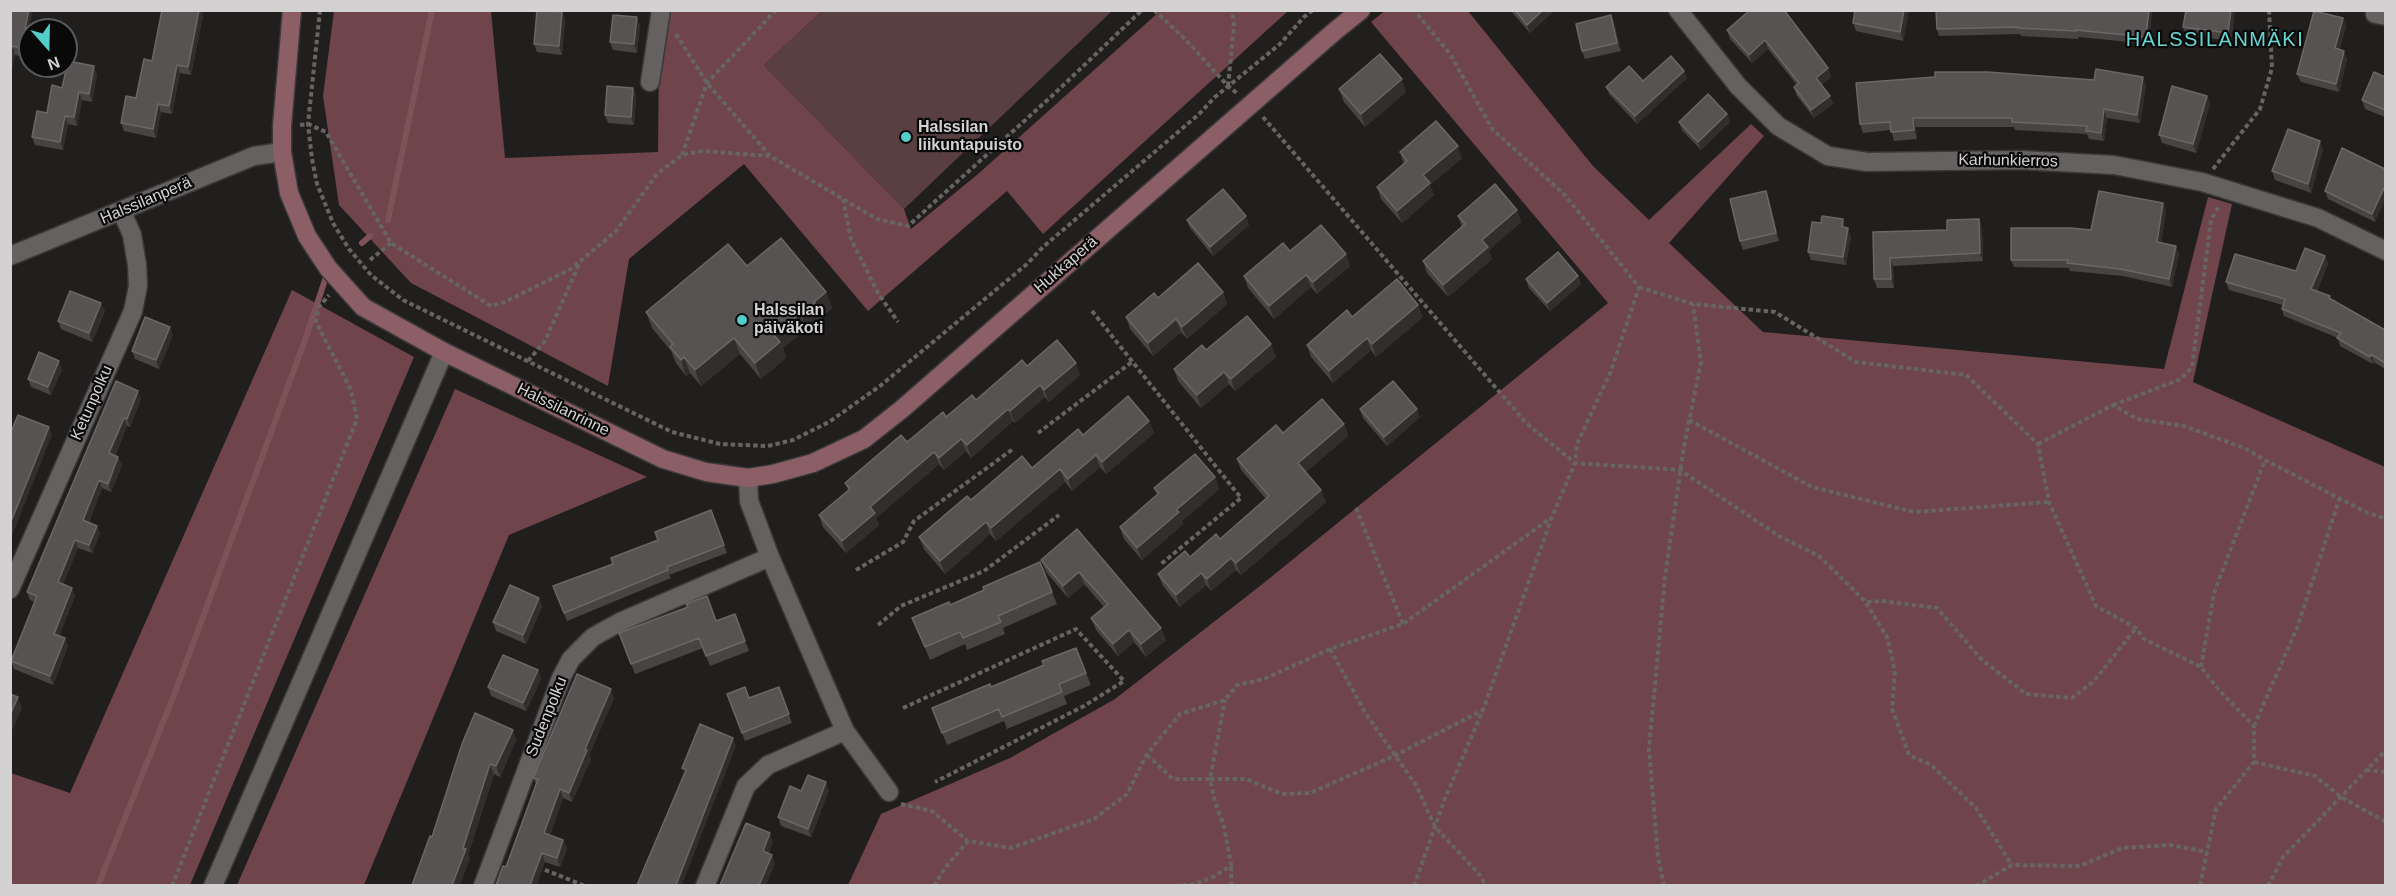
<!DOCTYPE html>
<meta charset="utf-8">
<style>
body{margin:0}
#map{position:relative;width:2396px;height:896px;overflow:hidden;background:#211e1e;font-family:Arial,sans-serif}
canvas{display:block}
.frame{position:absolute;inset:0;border:12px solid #d4d1d2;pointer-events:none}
.north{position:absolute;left:18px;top:18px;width:60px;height:60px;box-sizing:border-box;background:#0a0909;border:2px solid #5b5959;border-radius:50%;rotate:160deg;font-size:16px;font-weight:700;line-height:24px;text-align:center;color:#d4d1d2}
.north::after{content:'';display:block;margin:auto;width:21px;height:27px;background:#53cdc9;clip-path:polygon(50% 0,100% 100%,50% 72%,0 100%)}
</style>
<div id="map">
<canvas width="2396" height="896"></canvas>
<div class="frame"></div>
<div class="north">N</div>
</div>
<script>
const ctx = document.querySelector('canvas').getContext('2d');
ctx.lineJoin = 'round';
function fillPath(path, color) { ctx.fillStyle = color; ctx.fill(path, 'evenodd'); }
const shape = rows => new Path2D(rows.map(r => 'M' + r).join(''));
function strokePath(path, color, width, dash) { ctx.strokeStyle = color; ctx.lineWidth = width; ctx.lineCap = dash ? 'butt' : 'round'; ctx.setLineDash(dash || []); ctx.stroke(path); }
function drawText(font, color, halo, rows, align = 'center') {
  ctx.font = font + ' Arial,sans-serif'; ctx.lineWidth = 4.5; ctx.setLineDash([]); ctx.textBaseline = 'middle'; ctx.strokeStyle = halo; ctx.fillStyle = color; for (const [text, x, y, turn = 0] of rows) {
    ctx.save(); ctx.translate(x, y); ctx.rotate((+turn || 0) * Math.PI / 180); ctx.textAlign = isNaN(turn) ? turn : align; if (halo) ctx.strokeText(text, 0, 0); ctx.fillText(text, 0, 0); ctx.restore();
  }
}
fillPath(shape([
 [822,11,1112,11,904,209,764,65]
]), '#5a3f42');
fillPath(shape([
 [1386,10,1468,11,1593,166,1649,220,1751,124,1764,136,1669,243,1763,332,2164,369,2208,197,2232,204,2193,382,2385,467,2385,885,848,885,881,814,1010,758,1115,699,1265,582,1608,303,1371,22],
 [334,11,491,11,505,158,658,152,659,48,663,11,822,11,764,65,904,209,911,229,978,174,1160,11,1288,11,1043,234,1007,191,868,311,744,164,629,259,608,386,411,283,339,205,323,96],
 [292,290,414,357,190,885,11,885,11,773,70,793],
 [455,389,647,477,509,535,364,885,237,885]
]), '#6f444a');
strokePath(shape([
 [388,220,432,10],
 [362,243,370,236],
 [98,886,177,687,304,343,326,277]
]), '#7e5257', 6);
const street = shape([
 [1678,10,1738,86,1778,126,1828,156,1867,162,2021,160,2114,165,2202,182,2318,218,2386,251],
 [2375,14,2386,16],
 [650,82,661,10],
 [10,256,254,156,282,152],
 [748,478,749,501,770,557,845,731,889,792],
 [10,589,133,311,138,286,137,265,132,235,122,212],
 [213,886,444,352],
 [483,886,561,678,571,659,593,637,620,622,770,557],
 [705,886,746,786,768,765,845,731]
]);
const secondary = shape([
 [292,10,282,126,282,152,289,193,307,236,328,268,363,307,444,352,663,459,706,472,748,478,773,474,813,463,864,439,902,409,1335,31,1361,10]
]);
strokePath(street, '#3b3838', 21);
strokePath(secondary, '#3b3838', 21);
strokePath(shape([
 [320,10,308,124,312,159,317,184,333,223,349,249,371,275,403,300,672,432,720,444,768,446,793,440,829,422,880,386,1027,264,1043,247,1198,115,1215,97,1280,44,1304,17,1313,10],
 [1154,10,1185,39,1228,86,1238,94],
 [676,34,707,83,770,156],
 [1228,86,1234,26,1232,10],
 [1263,117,1527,424,1575,463,1680,470,1779,536,1819,556,1866,602,1882,601,1937,608,1981,659,2026,694,2072,698,2094,681,2136,628],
 [300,125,308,124,326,132,391,243,491,306,505,302,571,269,616,231,657,174,682,155,703,151,770,156,877,219,908,226,1053,95,1142,10],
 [682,155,707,83,776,10],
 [2213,169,2260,109,2272,68,2269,10],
 [843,199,851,239,878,293,898,322],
 [370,260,391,243],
 [1639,287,1693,304,1775,312,1856,362,1966,375,2038,444,2049,502,2096,606,2136,628,2144,639,2201,667,2218,689,2254,726,2254,762,2216,809,2200,886],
 [1092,311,1241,498,1161,564],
 [528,361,545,341,580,262],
 [2113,405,2181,379,2192,367,2211,220,2219,206],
 [1689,420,1812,487,1914,512,2049,502],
 [1038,433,1132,362],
 [2038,444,2113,405,2137,419,2184,426,2244,448,2265,460,2368,513,2386,519],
 [1356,508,1403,624],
 [856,570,903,542,914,521,1013,449],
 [1866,603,1887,637,1895,671,1892,709,1909,755,1931,765,1976,808,2012,865],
 [878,625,901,606,984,571,1059,515],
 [1330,649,1366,714,1416,785,1435,827,1480,875,1486,886],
 [2201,667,2214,593,2265,460],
 [903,708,1076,629,1124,681,1084,706,935,782],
 [2254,726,2297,628,2340,497],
 [1147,755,1173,779,1210,779,1225,700],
 [2254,762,2315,776,2341,797,2386,822],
 [2366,770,2386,772],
 [901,804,932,811,968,841,1011,848,1094,819,1127,794,1147,754,1180,714,1225,700,1237,685,1264,679,1330,649,1403,624,1551,518],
 [538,867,585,886],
 [172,886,357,419,351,390,316,322,319,307,329,295],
 [934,886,945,868,968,841],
 [1175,886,1196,884,1215,876,1231,865,1224,826,1215,802,1210,779,1246,779,1282,794,1310,793,1394,756,1483,710],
 [1231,886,1231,865],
 [1414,886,1444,801,1483,710,1552,517,1575,463,1577,444,1611,371,1639,287,1564,194,1493,130,1450,54,1414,10],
 [1664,886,1658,857,1649,749,1665,577,1684,446,1701,362,1693,304],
 [1976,886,2012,865,2080,866,2122,848,2170,845,2207,852],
 [2268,886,2283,857,2386,750]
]), '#676464', 4, [4.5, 3]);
strokePath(street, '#656161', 18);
strokePath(secondary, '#8c5f67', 18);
fillPath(shape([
 [10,10,24,57,15,55,10,77],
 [162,10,201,10,203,15,191,75,180,73,172,114,161,112,156,138,124,131,121,123,136,98,152,61],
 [1510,10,1555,10,1530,33],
 [1750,10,1828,68,1831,77,1821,85,1830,96,1833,104,1814,118,1797,96,1794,87,1797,85,1768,49,1752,63,1730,39,1727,30],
 [1855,10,1909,10,1903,41,1856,31,1853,23],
 [1936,10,2152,10,2149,44,2079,37,2078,39,2021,36,2020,34,1939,36,1937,29],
 [2186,10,2235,10,2231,41,2186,35,2183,27],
 [562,12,565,20,562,55,537,52,534,44],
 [637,17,640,26,637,53,613,50,610,42],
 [2343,18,2346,27,2339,50,2347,59,2339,92,2301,82,2297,74],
 [1614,23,1621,51,1585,59,1582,51],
 [1684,71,1687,78,1637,124,1609,94,1606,87,1643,81],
 [97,75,92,102,82,100,77,126,68,124,63,150,35,145,32,137,62,88],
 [2385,77,2385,117,2365,109,2362,100],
 [2146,85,2140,123,2107,118,2104,141,2089,139,2087,134,2015,130,2014,127,1916,127,1917,139,1894,141,1891,130,1863,133,1860,124],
 [633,88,636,96,634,125,608,123,605,115],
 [1339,89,1406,92,1365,127,1344,102],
 [2207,96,2210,104,2196,153,2162,143,2159,135],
 [1727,114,1730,122,1701,150,1682,130,1679,122],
 [2323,149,2311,193,2275,180,2272,171],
 [1400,152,1462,158,1430,185,1434,195,1402,223,1381,199,1377,187,1404,164],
 [2385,169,2375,222,2328,199,2325,191],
 [1769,199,1779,241,1743,250,1740,241],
 [2163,203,2166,211,2161,243,2176,246,2179,254,2172,287,2123,276,2070,271,2069,268,2014,267,2011,260],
 [1517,210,1521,222,1489,250,1492,259,1448,297,1427,273,1423,261,1462,227,1458,216],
 [1979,219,1982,228,1983,261,1893,266,1894,288,1877,288,1874,279,1873,232,1947,230],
 [1187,220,1249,225,1213,256,1190,228],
 [1846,227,1851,236,1846,265,1811,260,1808,252],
 [1290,251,1346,254,1350,266,1317,294,1311,287,1274,319,1248,288,1244,276],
 [2325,256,2328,264,2317,291,2385,330,2385,369,2374,362,2373,364,2340,346,2338,338,2284,316,2282,309,2283,305,2229,290,2226,282,2296,271],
 [1578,276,1581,284,1550,311,1529,288,1526,279],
 [826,292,832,308,821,317,822,321,808,333,805,330,783,348,786,358,761,379,740,354,701,386,690,373,686,376,676,363,671,351,652,328,646,312],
 [1223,292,1227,304,1187,339,1181,332,1153,356,1130,329,1126,317,1158,298],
 [105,311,92,342,61,329,58,321],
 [1352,317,1423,317,1376,357,1371,350,1333,383,1311,357,1307,345],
 [173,335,159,369,135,359,132,351],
 [1206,350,1276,357,1235,391,1229,384,1201,408,1178,381,1174,369],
 [1027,366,1080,375,1049,402,1045,397,1015,423,1013,421,971,458,966,451,944,470,939,464,876,518,879,525,846,553,823,527,819,515,848,490,845,483,946,417,976,400],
 [62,369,51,395,31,387,28,379],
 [116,381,141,399,130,427,127,426,115,456,118,457,122,465,111,492,102,488,89,522,97,526,100,534,92,553,78,548,63,584,75,596,59,636,65,638,68,646,53,685,14,669,11,661,35,602,30,600,27,592],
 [1360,409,1417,409,1420,417,1387,446,1363,418],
 [1149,421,1154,433,1106,474,1100,467,1072,491,1065,482,996,541,990,534,945,574,924,549,919,537,971,500,1032,468,1083,435],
 [1344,424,1348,436,1306,472,1321,490,1326,502,1241,575,1236,570,1211,591,1206,585,1180,607,1163,586,1158,574,1190,557,1220,539,1266,499,1241,470,1237,459,1283,433],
 [1215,477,1219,489,1182,521,1183,524,1142,560,1124,539,1120,527,1157,495,1154,488],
 [711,510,727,553,669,575,671,578,567,621,553,586,613,564],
 [1077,529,1166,640,1146,657,1134,642,1118,656,1096,630,1091,618,1104,607,1084,584,1068,598,1046,572,1041,560],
 [1052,592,1057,604,1003,628,1005,634,967,650,965,644,930,660,912,618,950,605],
 [542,606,526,644,496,631,493,622],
 [735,614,749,651,710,666,703,648,635,674,619,633,716,621],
 [538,670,541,679,526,711,491,696,488,687],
 [1086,673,1091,685,1064,696,1067,704,1007,729,1004,721,947,745,932,708,991,687],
 [779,687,792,723,745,741,727,694,749,698],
 [614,698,589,755,591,759,572,802,563,798,550,835,563,840,567,849,560,867,545,862,506,867,536,784,533,778],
 [513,730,516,740,500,777,494,774,468,855,470,859,432,837],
 [829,790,811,837,781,826,778,817,801,791]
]), '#484444');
fillPath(shape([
 [29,10,33,10,24,57,21,48],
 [199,10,201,10,203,15,191,75,188,67],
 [1543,10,1555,10,1530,33,1527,25],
 [1904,10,1909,10,1903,41,1900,32],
 [2149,10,2152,10,2149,44,2146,37],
 [2231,10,2235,10,2231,41,2228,33],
 [562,12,565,20,562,55,559,46],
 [1611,15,1614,23,1621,51,1617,43],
 [637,17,640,26,637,53,634,44],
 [2343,18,2346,27,2338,57,2335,48],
 [1765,40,1768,49,1752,63,1749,55],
 [12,46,15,55,10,77,10,54],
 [2344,51,2347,59,2339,92,2336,84],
 [177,65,180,73,172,114,169,106],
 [94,66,97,75,92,102,89,94],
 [1828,68,1831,77,1819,86,1816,78],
 [1684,71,1687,78,1637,124,1635,116],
 [2143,77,2146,85,2140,123,2137,115],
 [1402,79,1406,92,1365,127,1361,114],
 [633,88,636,96,634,125,631,117],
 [79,92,82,100,77,126,74,117],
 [1830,96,1833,104,1814,118,1811,110],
 [2207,96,2210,104,2196,153,2193,144],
 [158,104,161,112,156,138,153,129],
 [2104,109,2107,118,2104,141,2101,133],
 [1727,114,1730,122,1701,150,1698,142],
 [65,116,68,124,63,150,60,142],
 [1913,118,1916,127,1917,139,1914,130],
 [2320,141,2323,149,2311,193,2308,184],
 [1458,146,1462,158,1430,185,1434,195,1402,223,1397,211,1423,175],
 [2385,186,2385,200,2375,222,2372,214],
 [1766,191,1769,199,1779,241,1776,233],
 [2163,203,2166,211,2160,250,2157,242],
 [1517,210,1521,222,1489,250,1492,259,1448,297,1443,285,1482,240],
 [1246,216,1249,225,1213,256,1210,247],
 [1843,219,1846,227,1842,227],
 [1979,219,1982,228,1983,261,1980,253],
 [1848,228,1851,236,1846,265,1843,257],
 [2176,246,2179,254,2172,287,2169,279],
 [1346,254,1350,266,1317,294,1313,282],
 [2325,256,2328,264,2314,297,2311,289],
 [1890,258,1893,266,1894,288,1891,279],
 [1306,275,1311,287,1274,319,1269,306],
 [1578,276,1581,284,1550,311,1547,303],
 [826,292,832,308,821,317,822,321,808,333,802,317,814,302],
 [1223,292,1227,304,1187,339,1182,327],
 [101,303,105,311,92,342,89,333],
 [1418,305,1423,317,1376,357,1372,344],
 [800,314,805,330,783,348,786,358,761,379,755,363,774,335],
 [1176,319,1181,332,1153,356,1148,343],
 [170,327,173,335,159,369,156,360],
 [734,338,740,354,701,386,695,370],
 [1367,338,1371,350,1333,383,1329,371],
 [1271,344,1276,357,1235,391,1231,379],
 [2371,354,2374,362,2373,364,2370,357],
 [684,357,690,373,686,376,681,360],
 [59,361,62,369,51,395,48,387],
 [1076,363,1080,375,1049,402,1044,390],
 [1224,372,1229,384,1201,408,1197,395],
 [1040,385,1045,397,1015,423,1010,411],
 [138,391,141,399,130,427,127,419],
 [1008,409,1013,421,971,458,967,445],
 [1417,409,1420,417,1387,446,1384,437],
 [124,418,127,426,112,462,109,453],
 [1149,421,1154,433,1106,474,1102,462],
 [1344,424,1348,436,1303,475,1298,463],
 [49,427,52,435,10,541,10,524],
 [961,439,966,451,944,470,939,458],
 [934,452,939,464,876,518,879,525,846,553,842,541,870,507],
 [1096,455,1100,467,1072,491,1068,479],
 [118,457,122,465,111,492,108,484],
 [1060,469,1065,482,996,541,991,528],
 [1215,477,1219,489,1182,521,1183,524,1142,560,1137,548,1176,510],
 [99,480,102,488,86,529,83,520],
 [1321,490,1326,502,1241,575,1236,563],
 [986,522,990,534,945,574,940,561],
 [97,526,100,534,92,553,89,545],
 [75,540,78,548,61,590,58,582],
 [1231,558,1236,570,1211,591,1207,579],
 [1079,572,1084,584,1068,598,1063,586],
 [1201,573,1206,585,1180,607,1176,595],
 [72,588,75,596,57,642,54,634],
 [539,598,542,606,526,644,523,635],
 [1161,628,1166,640,1146,657,1141,644],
 [1129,630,1134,642,1118,656,1113,644],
 [65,638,68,646,53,685,50,676],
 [538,670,541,679,526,711,523,703],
 [611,689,614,698,589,755,591,759,572,802,569,793,585,749],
 [18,697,22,708,10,735,10,715],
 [513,730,516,740,500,777,496,766],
 [733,738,736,746,682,885,676,885],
 [490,764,494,774,468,855,470,859,460,885,452,885],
 [826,782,829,790,811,837,808,829],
 [560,789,563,798,548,842,544,833],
 [770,833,773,843,766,861,763,851],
 [563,840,567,849,560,867,557,858],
 [542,853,545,862,537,885,530,885],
 [772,855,775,864,766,885,759,885]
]), '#322e2e');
const building = shape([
 [10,10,29,10,21,48,12,46,10,54,10,10],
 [162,10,199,10,188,67,177,65,169,106,158,104,153,129,121,123,126,96,136,98,144,59,152,61,162,10],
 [537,10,562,12,559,46,534,44,537,10],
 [1515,10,1543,10,1527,25,1515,10],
 [1750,10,1784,10,1828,68,1816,78,1830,96,1811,110,1794,87,1799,83,1765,40,1749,55,1727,30,1750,10],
 [1855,10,1904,10,1900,32,1853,23,1855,10],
 [1936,10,2149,10,2146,37,2076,30,2076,31,2018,28,2018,27,1937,29,1936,10],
 [2186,10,2231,10,2228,33,2183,27,2186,10],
 [2314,11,2343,18,2335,48,2344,51,2336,84,2297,74,2314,11],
 [613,15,637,17,634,44,610,42,613,15],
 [1611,15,1617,43,1582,51,1576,24,1611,15],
 [1380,54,1402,79,1361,114,1339,89,1380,54],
 [1671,56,1684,71,1635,116,1606,87,1629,66,1643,81,1671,56],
 [68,61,94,66,89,94,79,92,74,117,65,116,60,142,32,137,37,111,47,113,52,85,62,88,68,61],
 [2096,69,2143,77,2137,115,2104,109,2101,133,2086,131,2087,126,2012,122,2012,118,1913,118,1914,130,1891,132,1890,122,1860,124,1856,83,1935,77,1935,72,1988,72,2094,80,2096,69],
 [2374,72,2385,77,2385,110,2362,100,2374,72],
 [607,86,633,88,631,117,605,115,607,86],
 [2172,86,2207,96,2193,144,2159,135,2172,86],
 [1708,94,1727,114,1698,142,1679,122,1708,94],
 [1436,121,1458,146,1423,175,1430,183,1397,211,1377,187,1407,161,1400,152,1436,121],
 [2288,129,2320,141,2308,184,2272,171,2288,129],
 [2342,148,2385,169,2385,186,2372,214,2325,191,2342,148],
 [1495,184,1517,210,1482,240,1488,247,1443,285,1423,261,1465,224,1458,216,1495,184],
 [1223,189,1246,216,1210,247,1187,220,1223,189],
 [1766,191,1776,233,1740,241,1730,199,1766,191],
 [2099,191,2163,203,2157,242,2176,246,2169,279,2120,269,2067,263,2068,260,2011,260,2011,228,2071,228,2091,230,2099,191],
 [1822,216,1843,219,1842,227,1848,228,1843,257,1808,252,1812,222,1821,223,1822,216],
 [1979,219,1980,253,1890,258,1891,279,1874,279,1873,232,1947,230,1947,220,1979,219],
 [1321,225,1346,254,1313,282,1306,275,1269,306,1244,276,1283,243,1290,251,1321,225],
 [781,238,826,292,814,302,816,305,802,317,800,314,774,335,780,342,755,363,734,338,695,370,684,357,681,360,670,347,673,344,646,312,728,244,747,266,781,238],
 [2305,248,2325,256,2311,289,2330,296,2329,298,2385,330,2385,363,2371,354,2370,357,2337,338,2341,333,2282,309,2285,299,2226,282,2235,254,2296,271,2305,248],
 [1558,252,1578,276,1547,303,1526,279,1558,252],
 [1198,263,1223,292,1182,327,1176,319,1148,343,1126,317,1154,293,1158,298,1198,263],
 [1397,279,1418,305,1372,344,1367,338,1329,371,1307,345,1347,310,1352,317,1397,279],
 [70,291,101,303,89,333,58,321,70,291],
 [1247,316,1271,344,1231,379,1224,372,1197,395,1174,369,1202,345,1206,350,1247,316],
 [145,317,170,327,156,360,132,351,145,317],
 [1057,340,1076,363,1044,390,1040,385,1010,411,1008,409,967,445,961,439,939,458,934,452,870,507,875,513,842,541,819,515,850,489,845,483,901,435,907,442,943,412,946,417,972,395,976,400,1022,360,1027,366,1057,340],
 [39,352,59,361,48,387,28,379,39,352],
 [116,381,138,391,127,419,124,418,109,453,118,457,108,484,99,480,83,520,97,526,89,545,75,540,58,582,72,588,54,634,65,638,50,676,11,661,37,596,27,592,116,381],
 [1393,381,1417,409,1384,437,1360,409,1393,381],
 [1128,396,1149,421,1102,462,1096,455,1068,479,1060,469,991,528,986,522,940,561,919,537,967,496,971,500,1022,456,1032,468,1078,429,1083,435,1128,396],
 [1322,399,1344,424,1298,463,1321,490,1236,563,1231,558,1207,579,1201,573,1176,595,1158,574,1185,551,1190,557,1216,534,1220,539,1269,496,1237,459,1276,425,1283,433,1322,399],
 [18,415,49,427,10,524,10,434,18,415],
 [1195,454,1215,477,1176,510,1179,512,1137,548,1120,527,1159,493,1154,488,1195,454],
 [711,510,724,545,667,567,668,570,564,613,553,586,613,564,611,558,658,540,655,532,711,510],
 [1077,529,1161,628,1141,644,1129,630,1113,644,1091,618,1108,604,1079,572,1063,586,1041,560,1077,529],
 [1040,562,1052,592,998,616,1001,622,963,638,960,632,925,647,912,618,949,602,950,605,984,590,983,587,1040,562],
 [510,585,539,598,523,635,493,622,510,585],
 [707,596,716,621,735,614,745,641,706,656,699,638,631,664,619,633,688,607,686,604,707,596],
 [1076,648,1086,673,1059,684,1062,692,1002,717,999,709,942,733,932,708,990,684,991,687,1044,665,1042,661,1076,648],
 [503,655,538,670,523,703,488,687,503,655],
 [577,674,611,689,585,749,587,750,569,793,560,789,544,833,563,840,557,858,542,853,530,885,496,885,503,866,506,867,538,779,533,778,577,674],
 [745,687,749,698,779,687,789,714,742,733,727,694,745,687],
 [10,694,18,697,10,715,10,694],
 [475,713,513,730,496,766,490,764,463,848,466,849,452,885,412,885,430,836,432,837,462,744,475,713],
 [700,724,733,738,676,885,637,885,686,770,682,768,700,724],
 [808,775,826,782,808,829,778,817,790,786,801,791,808,775],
 [746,823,770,833,763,851,772,855,759,885,720,885,746,823]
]);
fillPath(building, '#575353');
strokePath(building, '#6a6767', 1.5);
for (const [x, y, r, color] of [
 [906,137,6,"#53cdc9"],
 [742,320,6,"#53cdc9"]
]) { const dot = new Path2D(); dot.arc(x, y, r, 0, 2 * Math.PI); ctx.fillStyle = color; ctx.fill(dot); strokePath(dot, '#0a0909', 2); }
drawText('bold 16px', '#d4d1d2', '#0a0909', [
 ["Halssilan",918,128],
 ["liikuntapuisto",918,146],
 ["Halssilan",754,311],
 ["päiväkoti",754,329]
], 'left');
drawText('16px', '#d4d1d2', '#0a0909', [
 ["Karhunkierros",2008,161,1],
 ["Halssilanperä",146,201,-23],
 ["Hukkaperä",1066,265,-41],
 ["Ketunpolku",92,403,-66],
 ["Halssilanrinne",563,410,26],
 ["Sudenpolku",547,717,-68]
]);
ctx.letterSpacing = '1.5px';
drawText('20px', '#6ad6d2', '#0a0909', [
 ["HALSSILANMÄKI",2215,40]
]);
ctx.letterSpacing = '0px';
</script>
